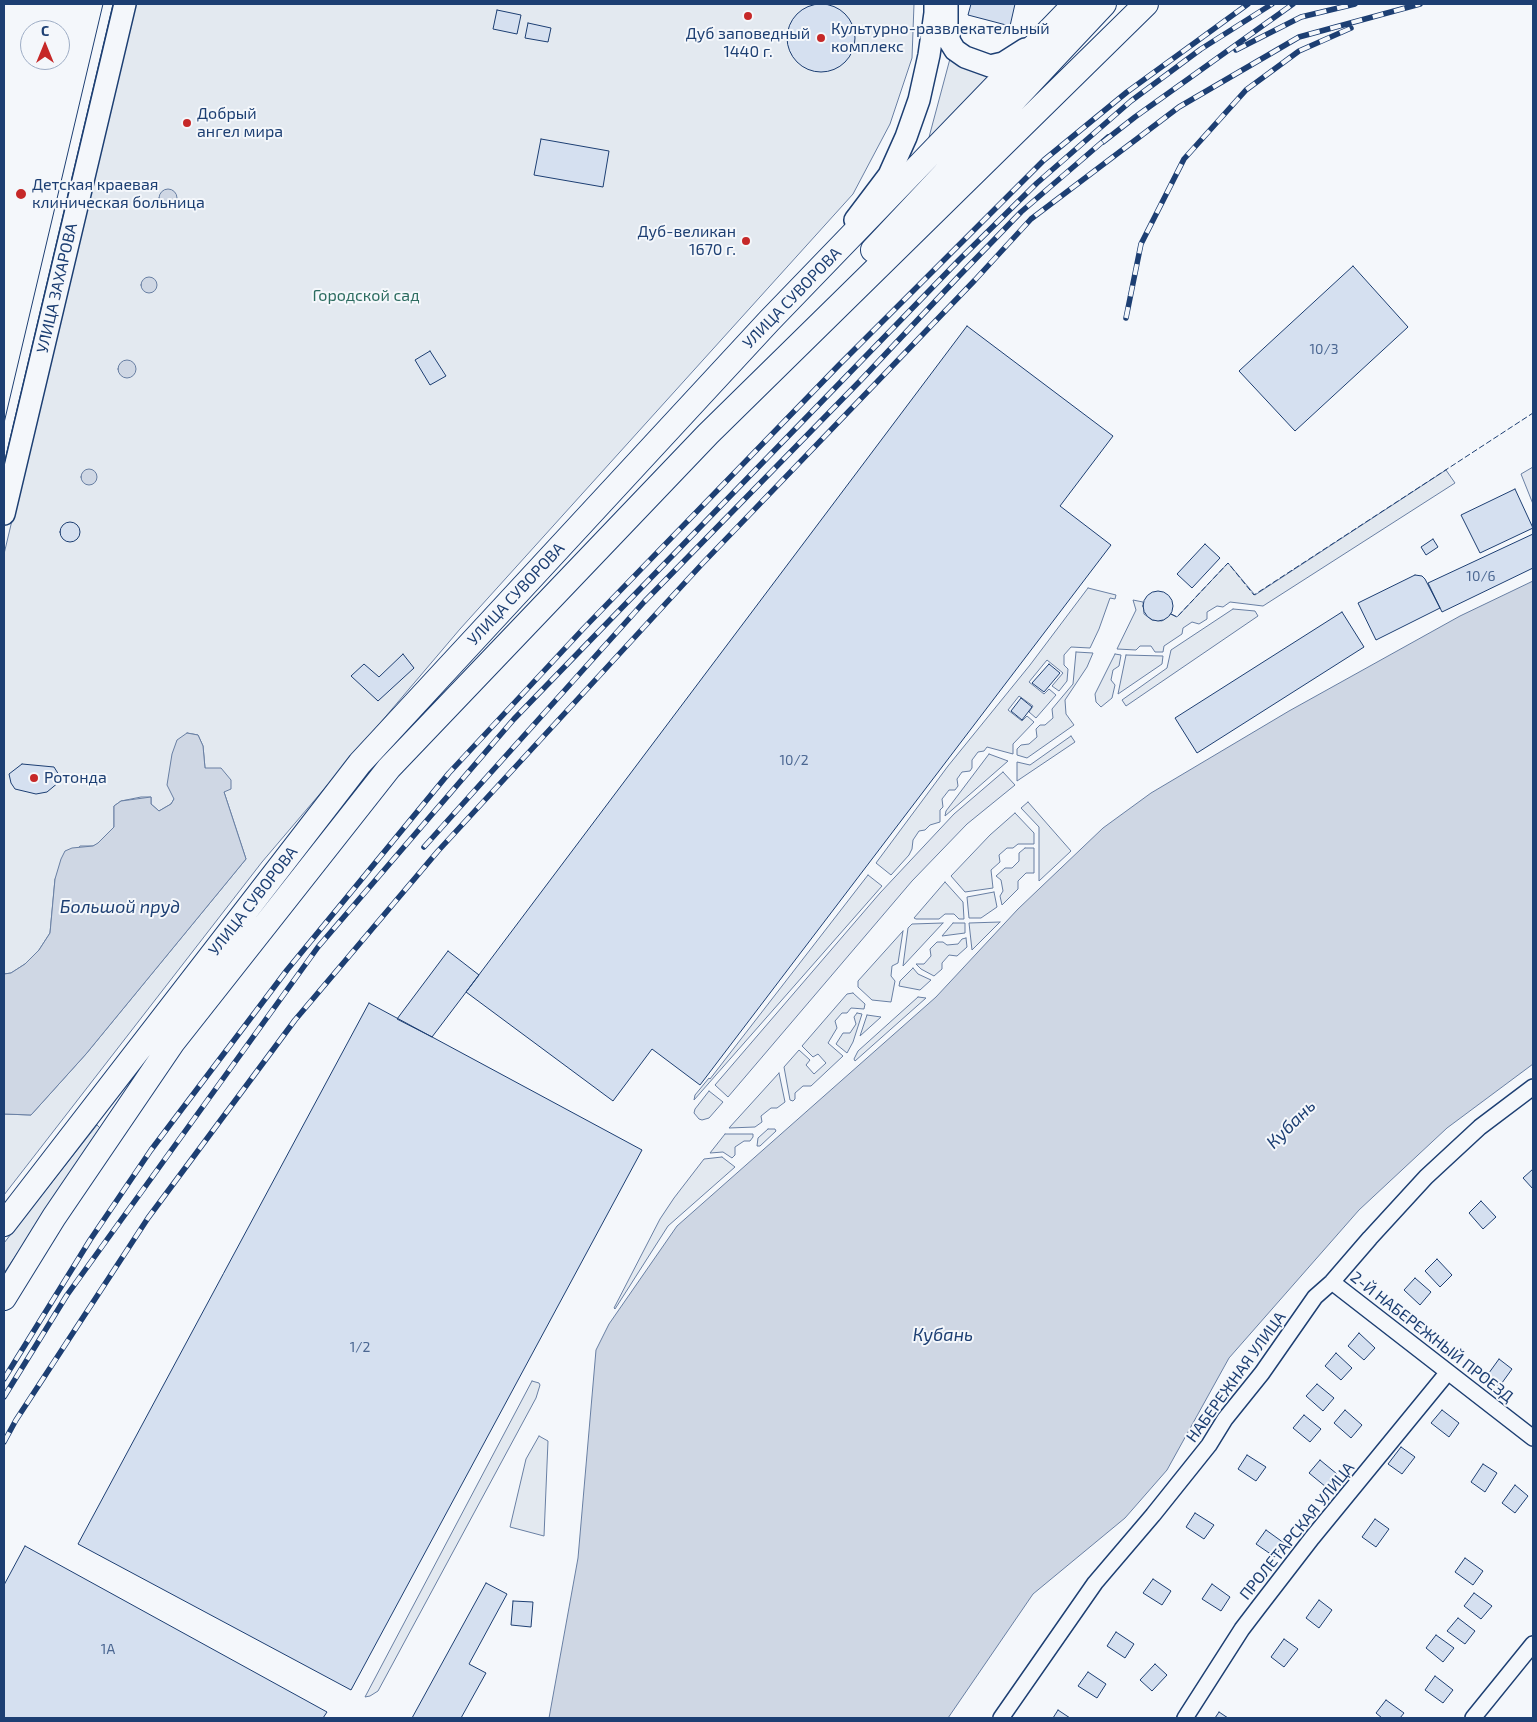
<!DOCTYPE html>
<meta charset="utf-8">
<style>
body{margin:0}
#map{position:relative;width:1537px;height:1722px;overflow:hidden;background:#f4f7fb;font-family:"Exo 2",sans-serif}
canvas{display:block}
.frame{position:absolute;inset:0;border:5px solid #1d3f73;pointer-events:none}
.north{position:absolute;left:20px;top:20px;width:50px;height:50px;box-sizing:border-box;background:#f4f7fb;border:1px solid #9eadc5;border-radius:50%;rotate:0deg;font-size:14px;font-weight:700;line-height:20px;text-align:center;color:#1d3f73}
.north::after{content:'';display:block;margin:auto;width:18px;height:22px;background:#c62828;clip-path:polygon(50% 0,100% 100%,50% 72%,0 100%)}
</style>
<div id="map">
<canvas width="1537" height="1722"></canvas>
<div class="frame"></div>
<div class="north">С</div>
</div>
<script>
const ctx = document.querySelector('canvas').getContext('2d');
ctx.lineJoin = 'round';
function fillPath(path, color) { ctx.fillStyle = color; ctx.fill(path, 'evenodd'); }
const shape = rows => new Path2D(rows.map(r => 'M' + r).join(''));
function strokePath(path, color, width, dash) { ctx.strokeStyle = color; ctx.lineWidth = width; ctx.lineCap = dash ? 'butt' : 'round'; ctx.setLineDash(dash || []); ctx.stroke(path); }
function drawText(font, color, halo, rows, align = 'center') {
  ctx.font = font + ' "Exo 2",sans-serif'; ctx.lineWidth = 4; ctx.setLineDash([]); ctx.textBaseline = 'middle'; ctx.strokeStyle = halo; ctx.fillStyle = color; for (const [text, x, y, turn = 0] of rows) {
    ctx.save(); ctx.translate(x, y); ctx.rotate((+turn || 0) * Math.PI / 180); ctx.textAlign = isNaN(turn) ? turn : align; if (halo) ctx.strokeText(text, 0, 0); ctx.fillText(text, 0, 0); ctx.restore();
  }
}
const green = shape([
 [135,4,914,4,912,58,890,124,853,194,460,629,262,862,4,1195,4,1114,31,1115,86,1054,246,859,224,792,205,768,203,746,198,735,187,733,174,799,171,804,159,811,151,804,151,797,141,797,121,801,114,806,114,827,98,844,93,846,80,846,55,879,50,933,39,950,25,964,11,973,4,974,4,554,135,4],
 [951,55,994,73,928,141,951,55],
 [1446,470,1455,483,1263,606,1230,602,1223,607,1217,606,1207,612,1207,619,1199,624,1192,622,1183,628,1182,634,1164,646,1163,652,1155,652,1151,646,1140,646,1136,650,1117,649,1136,610,1133,600,1143,602,1144,614,1152,620,1162,621,1171,614,1177,617,1228,563,1255,595,1446,470],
 [1088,588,1116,595,1115,599,1110,598,1099,629,1090,648,1071,647,1064,655,1064,665,1068,669,1067,681,1059,691,1052,686,1063,673,1047,660,1029,682,1044,694,1049,689,1056,695,1036,718,1029,712,1033,706,1019,696,1008,710,1022,721,1027,716,1034,722,1013,744,1013,754,987,747,984,751,978,752,972,760,972,768,970,771,962,772,957,779,958,786,955,790,949,790,942,799,943,807,940,810,940,822,930,825,925,830,919,831,913,840,912,849,909,855,891,875,876,863,948,766,1030,665,1088,588],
 [1233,609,1255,611,1258,616,1126,706,1122,700,1167,668,1171,650,1233,609],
 [1076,652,1093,653,1087,667,1065,700,1066,714,1074,725,1027,758,1017,755,1017,749,1021,745,1029,744,1037,737,1036,729,1040,725,1045,725,1053,718,1052,709,1073,684,1076,652],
 [1115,654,1121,655,1119,666,1113,670,1111,680,1115,685,1112,698,1101,707,1096,702,1095,694,1115,654],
 [1126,655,1163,656,1162,664,1118,694,1126,655],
 [1071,736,1075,742,1017,781,1017,762,1030,765,1071,736],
 [989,754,1008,761,945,816,946,811,989,754],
 [1028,802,1071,851,1039,881,1039,827,1021,808,1028,802],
 [1015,813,1034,833,1034,844,1018,844,1013,848,1007,848,999,855,1000,862,991,870,993,888,965,892,951,876,990,835,1015,813],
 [1025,848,1034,848,1034,873,1026,873,1018,881,1018,889,1002,905,1000,896,1003,891,1001,880,996,876,1005,868,1012,868,1019,861,1019,853,1025,848],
 [868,875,882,886,694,1100,695,1095,709,1078,710,1079,868,875],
 [945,882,963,902,964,919,959,919,954,914,945,914,939,919,916,919,914,918,945,882],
 [994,892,997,907,981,918,969,918,967,897,994,892],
 [1000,922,972,950,969,923,1000,922],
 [943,923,903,966,908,928,912,924,943,923],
 [953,923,965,923,965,933,942,936,953,923],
 [903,931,898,963,892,966,891,976,895,981,891,1002,872,1000,858,987,858,981,903,931],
 [966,938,967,947,957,956,949,955,942,963,942,969,934,976,921,969,916,964,924,964,931,956,930,949,937,942,943,942,947,945,958,944,962,939,966,938],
 [913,968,918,974,931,980,920,990,899,986,900,981,913,968],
 [853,993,865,1004,864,1009,851,1008,847,1013,842,1013,835,1021,837,1028,828,1043,843,1056,811,1086,803,1086,795,1093,795,1099,793,1101,790,1100,784,1067,799,1050,810,1060,806,1065,814,1074,826,1063,818,1054,813,1057,802,1046,847,994,853,993],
 [918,997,926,998,855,1061,854,1059,858,1051,918,997],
 [857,1013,862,1014,853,1042,847,1053,836,1044,843,1033,850,1033,856,1024,854,1017,857,1013],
 [867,1015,881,1017,860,1036,867,1015],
 [779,1073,785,1102,777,1108,771,1108,761,1116,762,1122,755,1127,729,1128,779,1073],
 [709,1091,723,1102,709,1118,702,1120,699,1119,694,1113,695,1109,709,1091],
 [97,1125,101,1129,4,1273,4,1243,97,1125],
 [768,1129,775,1129,776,1131,760,1146,757,1146,758,1138,768,1129],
 [725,1134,753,1134,753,1137,750,1141,744,1141,735,1147,735,1155,732,1158,723,1152,710,1153,725,1134],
 [722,1157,735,1167,668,1226,615,1309,614,1308,660,1219,674,1198,704,1159,722,1157],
 [532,1381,539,1383,540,1385,536,1398,378,1691,370,1696,365,1697,532,1381],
 [539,1436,548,1441,544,1536,510,1527,526,1459,539,1436]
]);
fillPath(green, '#e3e9f0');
strokePath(green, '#687fa3', 1);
const parking = shape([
 [1533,467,1533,504,1521,474,1533,467],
 [1003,772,1015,785,967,824,912,881,728,1097,715,1085,880,893,954,814,1003,772]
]);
fillPath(parking, '#e3e8f0');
strokePath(parking, '#687fa3', 1);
const water = shape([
 '159 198a9 9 0 1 1 18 0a9 9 0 1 1-18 0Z',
 '141 285a8 8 0 1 1 16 0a8 8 0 1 1-16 0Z',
 '118 369a9 9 0 1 1 18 0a9 9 0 1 1-18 0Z',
 '81 477a8 8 0 1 1 16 0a8 8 0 1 1-16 0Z',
 [1533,581,1533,1064,1447,1128,1359,1210,1229,1358,1167,1470,1125,1518,1033,1594,948,1718,549,1718,578,1558,596,1350,609,1324,677,1226,936,997,1018,909,1103,828,1151,793,1289,711,1460,616,1533,581],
 [187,733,198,735,203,746,205,768,221,768,231,780,231,789,224,792,246,859,86,1054,31,1115,4,1114,4,974,11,973,25,964,39,950,50,933,55,879,61,859,65,851,72,848,93,846,98,843,114,827,114,806,121,801,151,797,151,804,159,811,171,804,174,799,167,785,172,754,177,740,187,733]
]);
fillPath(water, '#cfd7e4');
strokePath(water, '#687fa3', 1);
const building = shape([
 '787 38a34 34 0 1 1 68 0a34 34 0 1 1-68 0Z',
 [971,4,1015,4,1010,26,968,15,971,4],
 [497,10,521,15,517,34,493,29,497,10],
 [528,23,551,28,548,42,525,38,528,23],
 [541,139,609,151,603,187,534,175,541,139],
 [1353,266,1408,327,1295,431,1239,371,1353,266],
 [967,326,1113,436,1060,506,1111,545,700,1085,652,1049,613,1101,466,992,967,326],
 [430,351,446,376,430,385,415,360,430,351],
 [1515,489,1533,528,1480,553,1461,515,1515,489],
 '60 532a10 10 0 1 1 20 0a10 10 0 1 1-20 0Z',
 [1533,534,1533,568,1442,612,1428,583,1533,534],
 [1433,539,1438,547,1426,555,1421,547,1433,539],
 [1205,544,1220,558,1192,588,1177,574,1205,544],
 [1415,575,1422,576,1425,579,1440,608,1376,640,1358,603,1415,575],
 '1143 606a15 15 0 1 1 30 0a15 15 0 1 1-30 0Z',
 [1342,612,1364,647,1197,753,1175,718,1342,612],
 [403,654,414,668,378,701,351,676,364,664,379,677,403,654],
 [1049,664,1060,673,1044,692,1032,683,1049,664],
 [1021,698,1032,707,1022,720,1011,711,1021,698],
 [22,764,54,767,59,775,59,782,47,792,36,794,15,789,11,783,9,774,22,764],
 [448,951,479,975,432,1037,397,1019,448,951],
 [369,1003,642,1150,351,1690,78,1544,369,1003],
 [1533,1169,1533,1189,1523,1178,1533,1169],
 [1481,1201,1496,1217,1483,1229,1469,1213,1481,1201],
 [1437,1259,1452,1275,1440,1287,1425,1271,1437,1259],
 [1415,1278,1431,1292,1420,1305,1404,1290,1415,1278],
 [1359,1333,1375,1348,1364,1360,1348,1346,1359,1333],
 [1336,1353,1352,1368,1341,1380,1325,1366,1336,1353],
 [1499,1359,1512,1369,1499,1387,1486,1377,1499,1359],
 [1317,1384,1334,1398,1323,1411,1306,1396,1317,1384],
 [1345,1410,1362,1425,1351,1438,1334,1423,1345,1410],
 [1442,1410,1459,1423,1449,1437,1431,1423,1442,1410],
 [1304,1415,1321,1429,1310,1442,1293,1428,1304,1415],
 [1401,1447,1415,1457,1402,1474,1388,1464,1401,1447],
 [1247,1455,1266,1467,1256,1481,1238,1469,1247,1455],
 [1320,1460,1337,1474,1326,1487,1309,1473,1320,1460],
 [1483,1464,1497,1473,1485,1492,1471,1482,1483,1464],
 [1515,1485,1528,1496,1515,1513,1502,1503,1515,1485],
 [1195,1513,1214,1525,1204,1539,1186,1527,1195,1513],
 [1375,1519,1389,1529,1376,1547,1362,1537,1375,1519],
 [1266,1530,1284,1543,1275,1557,1256,1544,1266,1530],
 [25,1546,327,1712,323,1718,4,1718,4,1585,25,1546],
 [1465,1558,1483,1571,1473,1585,1455,1572,1465,1558],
 [1153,1579,1171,1591,1162,1605,1143,1593,1153,1579],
 [486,1583,507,1594,469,1664,486,1673,461,1718,412,1718,486,1583],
 [1212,1584,1230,1597,1221,1611,1202,1599,1212,1584],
 [1474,1593,1492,1606,1481,1619,1464,1606,1474,1593],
 [1319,1600,1332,1610,1319,1628,1306,1618,1319,1600],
 [513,1601,533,1602,531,1627,511,1625,513,1601],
 [1458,1618,1475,1631,1465,1644,1447,1631,1458,1618],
 [1116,1632,1134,1644,1125,1658,1107,1646,1116,1632],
 [1436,1635,1454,1648,1443,1662,1426,1648,1436,1635],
 [1284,1639,1298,1649,1284,1667,1271,1657,1284,1639],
 [1155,1664,1167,1675,1152,1691,1140,1680,1155,1664],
 [1088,1672,1106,1684,1097,1698,1078,1686,1088,1672],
 [1435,1676,1453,1690,1443,1703,1425,1690,1435,1676],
 [1386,1700,1404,1713,1400,1718,1382,1718,1376,1713,1386,1700],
 [1058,1710,1070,1718,1053,1718,1058,1710],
 [1219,1712,1228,1718,1215,1718,1219,1712]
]);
fillPath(building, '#d5e0f0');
strokePath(building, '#1d3f73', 1);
const street = shape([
 [1332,1282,1533,1438],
 [1001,1718,1095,1583,1153,1515,1209,1445,1225,1419,1262,1373,1315,1297,1332,1282,1370,1238,1426,1177,1480,1127,1533,1087],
 [1185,1718,1242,1629,1258,1608,1312,1538,1448,1372],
 [1473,1718,1533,1644]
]);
const secondary = shape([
 [947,4,947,29,950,42,955,50,965,57,990,66,1003,63,1025,49],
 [855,220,889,175,906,137,919,100,929,55,935,13,935,4],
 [4,514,125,4]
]);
const primary = shape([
 [873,250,1104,4],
 [4,1224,360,763,769,321,1075,4],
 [4,1298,54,1217,173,1042,389,768,708,434,1146,4]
]);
strokePath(street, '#1d3f73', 18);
strokePath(secondary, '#1d3f73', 24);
strokePath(primary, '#1d3f73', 26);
strokePath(street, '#f4f7fb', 15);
strokePath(secondary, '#f4f7fb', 21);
strokePath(primary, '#f4f7fb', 24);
strokePath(shape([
 [4,423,103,4],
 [4,464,113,4]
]), '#1d3f73', 1);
const rail = shape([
 [1236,50,1301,17,1355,4],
 [1103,142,1135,117,1293,4],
 [1126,318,1141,244,1184,159,1246,90,1299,51,1351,28],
 [424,847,644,602,861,380,959,276,1021,212,1108,137],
 [4,1379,90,1240,151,1150,287,970,449,773,583,629,839,365,1044,160,1127,92,1248,4],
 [4,1397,67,1295,318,947,514,719,959,260,1037,183,1131,101,1201,49,1272,4],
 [4,1442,16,1420,148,1218,295,1020,438,851,702,564,975,280,1031,219,1179,107,1299,37,1420,4]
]);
strokePath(rail, '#1d3f73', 5.5);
strokePath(rail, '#f4f7fb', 4, [11]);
strokePath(shape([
 [1171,614,1177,617,1228,563,1254,595,1533,413]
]), '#1d3f73', 1, [6, 2.5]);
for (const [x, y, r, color] of [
 [748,16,5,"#c62828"],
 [821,38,5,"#c62828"],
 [187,123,5,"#c62828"],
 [21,194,6,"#c62828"],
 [746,241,5,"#c62828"],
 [34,778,5,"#c62828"]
]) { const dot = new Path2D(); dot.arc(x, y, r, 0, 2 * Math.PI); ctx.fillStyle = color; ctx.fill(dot); strokePath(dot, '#f4f7fb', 2); }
drawText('14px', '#4b6792', null, [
 ["10/3",1324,349],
 ["10/6",1481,576],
 ["10/2",794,760],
 ["1/2",360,1347],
 ["1А",108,1649]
]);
drawText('16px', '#1d3f73', '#f4f7fb', [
 ["Культурно-развлекательный",831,29],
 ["комплекс",831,47],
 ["Дуб заповедный",748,34,"center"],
 ["1440 г.",748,52,"center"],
 ["Добрый",197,114],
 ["ангел мира",197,132],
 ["Детская краевая",32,185],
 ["клиническая больница",32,203],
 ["Дуб-великан",736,232,"right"],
 ["1670 г.",736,250,"right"],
 ["Ротонда",44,778]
], 'left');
drawText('16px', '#1d3f73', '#f4f7fb', [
 ["УЛИЦА ЗАХАРОВА",57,288,-77],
 ["УЛИЦА СУВОРОВА",792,298,-46],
 ["УЛИЦА СУВОРОВА",516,594,-47],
 ["УЛИЦА СУВОРОВА",253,901,-52],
 ["2-Й НАБЕРЕЖНЫЙ ПРОЕЗД",1432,1337,38],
 ["НАБЕРЕЖНАЯ УЛИЦА",1236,1377,-54],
 ["ПРОЛЕТАРСКАЯ УЛИЦА",1297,1531,-51]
]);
drawText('16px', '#2c6c60', '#f4f7fb', [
 ["Городской сад",366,296]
]);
drawText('italic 18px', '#1d3f73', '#f4f7fb', [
 ["Большой пруд",120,907],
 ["Кубань",1291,1124,-45],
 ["Кубань",943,1335]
]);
</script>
